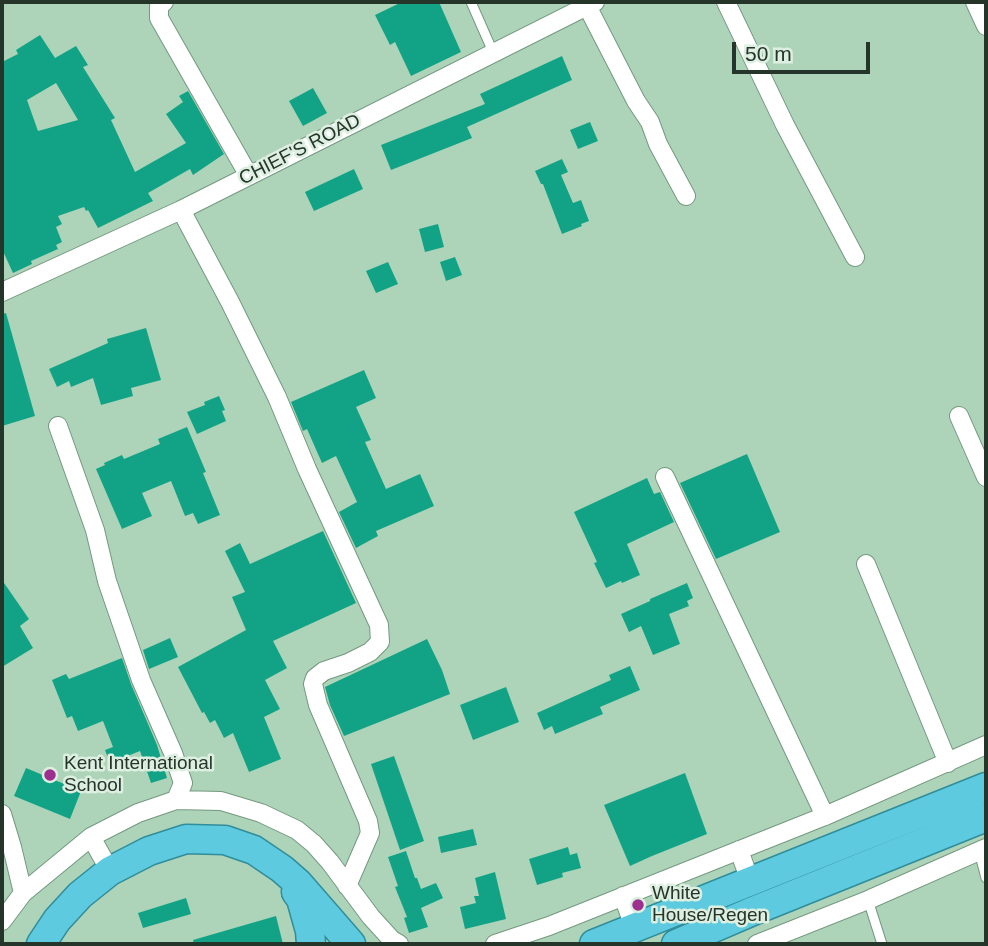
<!DOCTYPE html>
<style>
body{margin:0}
#map{position:relative;width:988px;height:946px;overflow:hidden;background:#add4b8;font-family:Helvetica,sans-serif}
canvas{display:block}
.frame{position:absolute;inset:0;border:4px solid #26352a;pointer-events:none}
.scale{position:absolute;left:732px;top:42px;width:138px;height:32px;box-sizing:border-box;border:4px solid #26352a;border-top:0;padding-left:9px;font-size:21px;line-height:24px;white-space:nowrap;color:#26352a;-webkit-text-stroke:5px #dcefe1;paint-order:stroke}
</style>
<div id="map">
<canvas width="988" height="946"></canvas>
<div class="frame"></div>
<div class="scale">50 m</div>
</div>
<script>
const ctx = document.querySelector('canvas').getContext('2d');
ctx.lineJoin = 'round';
function fillPath(path, color) { ctx.fillStyle = color; ctx.fill(path, 'evenodd'); }
const shape = rows => new Path2D(rows.map(r => 'M' + r).join(''));
function strokePath(path, color, width, dash) { ctx.strokeStyle = color; ctx.lineWidth = width; ctx.lineCap = dash ? 'butt' : 'round'; ctx.setLineDash(dash || []); ctx.stroke(path); }
function drawText(font, color, halo, rows, align = 'center') {
  ctx.font = font + ' Helvetica,sans-serif'; ctx.lineWidth = 5; ctx.setLineDash([]); ctx.textBaseline = 'middle'; ctx.strokeStyle = halo; ctx.fillStyle = color; for (const [text, x, y, turn = 0] of rows) {
    ctx.save(); ctx.translate(x, y); ctx.rotate((+turn || 0) * Math.PI / 180); ctx.textAlign = isNaN(turn) ? turn : align; if (halo) ctx.strokeText(text, 0, 0); ctx.fillText(text, 0, 0); ctx.restore();
  }
}
fillPath(shape([
 [402,2,439,2,461,52,411,76,395,42,390,45,375,15],
 [40,35,55,58,76,46,88,65,83,67,115,118,111,120,135,172,186,143,166,114,183,102,179,96,188,91,224,154,193,175,190,169,148,193,153,201,98,228,88,210,86,211,84,207,58,216,62,224,56,227,62,242,56,245,58,249,31,261,32,264,13,273,2,249,2,62,18,54,16,50],
 [56,83,78,120,38,131,27,100],
 [562,56,572,80,467,127,472,138,391,170,381,145,485,104,480,94],
 [313,88,327,113,303,126,289,101],
 [590,122,598,141,578,149,570,130],
 [562,159,568,172,561,175,573,203,581,200,589,221,581,224,582,226,562,234,543,184,541,184,535,171],
 [354,169,363,189,314,211,305,192],
 [438,224,444,247,425,252,419,229],
 [455,257,462,275,446,281,440,262],
 [388,262,398,284,376,293,366,271],
 [6,313,35,416,2,426,2,314],
 [146,328,161,380,131,388,133,396,101,405,93,378,71,387,69,381,57,387,49,369,108,343,107,339],
 [364,370,376,398,356,407,371,440,365,442,386,489,420,474,434,506,376,531,378,536,356,548,339,512,357,502,336,456,322,463,307,429,303,431,291,402],
 [219,396,225,410,222,411,226,421,197,434,187,412,205,405,204,402],
 [187,427,206,472,203,473,220,515,198,524,193,513,185,516,171,481,142,493,152,516,122,529,96,469,105,465,104,463,122,455,124,459,160,444,158,439],
 [747,454,780,532,716,559,680,483],
 [647,478,654,494,660,492,674,522,627,544,640,575,622,583,621,581,606,588,594,563,597,562,574,512],
 [323,531,356,603,273,641,287,668,265,680,280,709,264,717,281,759,249,772,233,733,224,738,215,720,210,723,204,712,202,713,178,667,246,630,232,597,245,592,225,551,240,543,250,564],
 [2,580,29,619,20,626,33,648,2,667],
 [687,583,693,598,687,601,689,606,669,614,680,644,653,655,641,626,629,632,621,614,650,601,650,599],
 [170,638,178,657,149,669,143,650],
 [427,639,442,670,450,694,344,736,330,705,325,687],
 [122,658,131,684,157,745,167,778,151,783,140,751,110,763,105,750,113,747,103,721,78,731,72,716,67,718,52,680,66,674,69,679],
 [630,666,640,690,600,707,603,714,555,734,552,726,544,730,537,713,611,680,609,675],
 [506,687,519,722,473,740,460,705],
 [394,756,424,841,400,850,371,764],
 [26,768,81,791,70,819,14,796],
 [685,773,707,834,652,856,630,866,604,805],
 [473,829,477,845,441,853,438,837],
 [568,847,570,855,577,853,581,868,562,873,563,877,537,885,529,859],
 [406,851,415,878,417,878,421,889,436,883,443,898,421,908,428,927,409,933,404,918,407,917,395,887,398,886,388,857],
 [495,872,506,919,465,929,460,907,476,903,474,896,479,896,475,878],
 [186,898,191,914,143,928,138,913],
 [276,916,283,944,194,944,193,940]
]), '#12a387');
const service = shape([
 [471,2,493,52],
 [979,851,986,878],
 [868,900,882,944]
]);
const minor = shape([
 [164,2,159,6,159,18,249,176],
 [585,2,636,101,650,122,658,144,686,196],
 [726,2,785,125,855,257],
 [975,2,986,26],
 [181,210,230,302,277,397,307,469,379,625,380,642,370,652,348,663,324,671,315,678,313,684,318,705,368,821,370,833,347,886],
 [2,292,181,210,595,2],
 [959,416,986,477],
 [58,426,95,530,107,581,141,680,173,753,183,783,176,800],
 [665,477,825,816],
 [866,564,948,763],
 [2,814,12,847,23,893],
 [91,837,110,871],
 [739,850,750,881],
 [623,896,634,927],
 [2,921,23,893,91,837,138,813,176,800,221,801,261,813,297,830,314,844,330,862,371,917,392,940,399,944],
 [495,944,549,926,825,816,986,745],
 [757,944,868,900,986,848]
]);
const trunk = shape([
 [296,892,301,899,310,931,311,944],
 [41,944,57,920,80,895,110,871,149,851,186,839,225,840,254,850,282,869,298,883,351,944],
 [594,944,986,787],
 [676,944,753,911,986,817]
]);
strokePath(service, '#74997f', 11);
strokePath(minor, '#74997f', 20);
strokePath(trunk, '#308d9a', 31);
strokePath(service, '#fff', 9);
strokePath(minor, '#fff', 18);
strokePath(trunk, '#5ecadf', 28);
for (const [x, y, r, color] of [
 [50,775,7,"#9d2f8e"],
 [638,905,7,"#9d2f8e"]
]) { const dot = new Path2D(); dot.arc(x, y, r, 0, 2 * Math.PI); ctx.fillStyle = color; ctx.fill(dot); strokePath(dot, '#dcefe1', 2.5); }
drawText('19px', '#26352a', '#dcefe1', [
 ["CHIEF'S ROAD",300,150,-27]
]);
drawText('19px', '#26352a', '#dcefe1', [
 ["Kent International",64,764],
 ["School",64,786],
 ["White",652,894],
 ["House/Regen",652,916]
], 'left');
</script>
